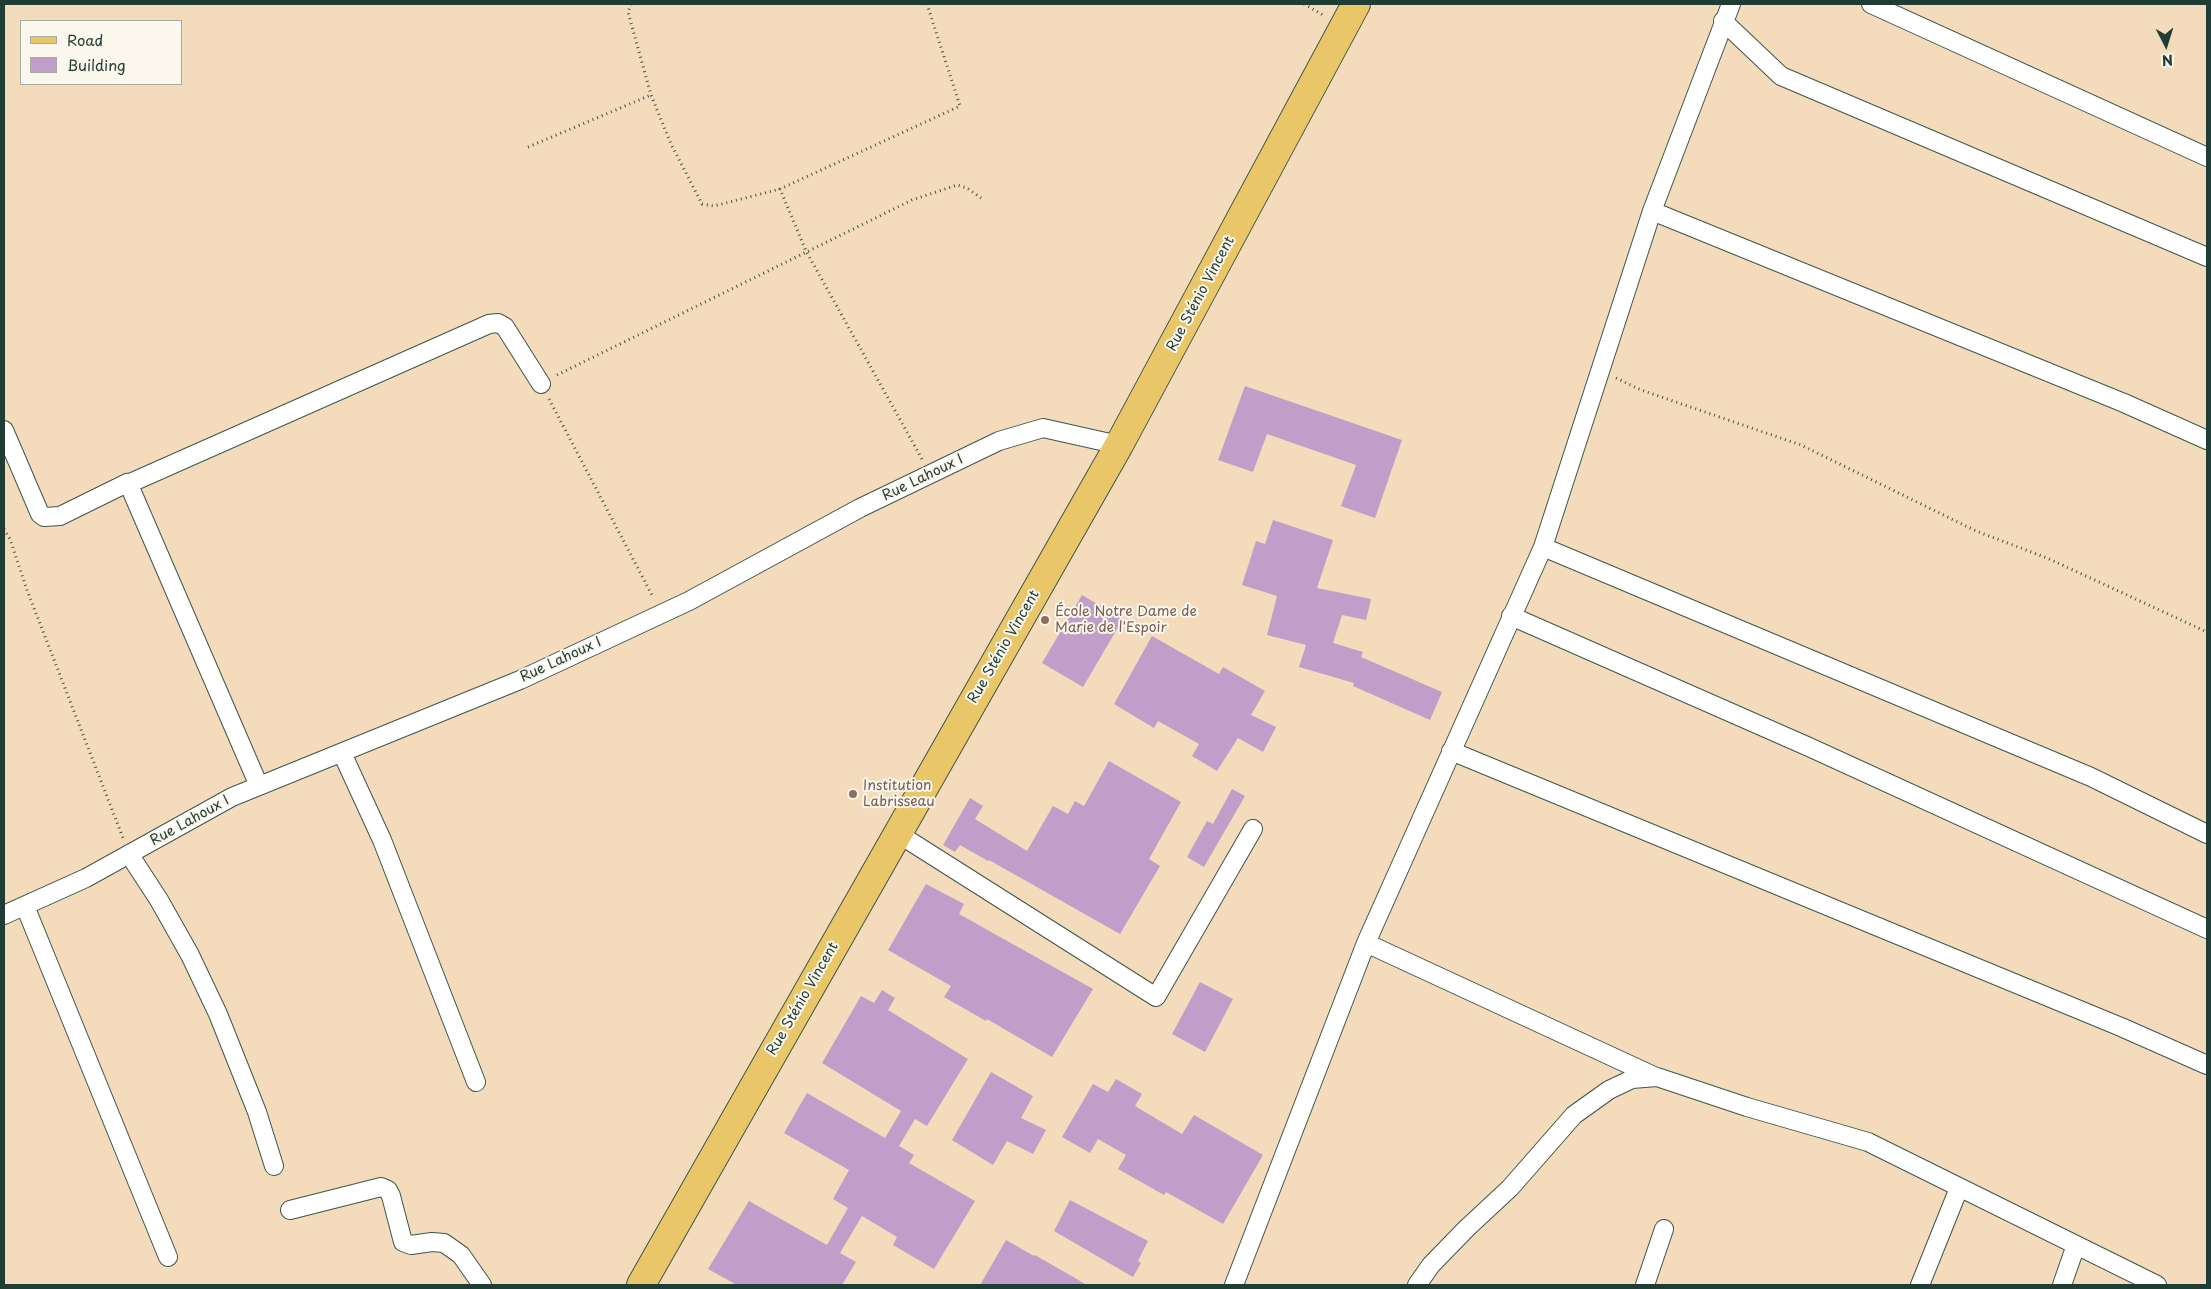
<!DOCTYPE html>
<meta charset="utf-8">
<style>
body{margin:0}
#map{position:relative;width:2211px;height:1289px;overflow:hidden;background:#f3dbbb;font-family:"Playpen Sans",sans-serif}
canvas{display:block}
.frame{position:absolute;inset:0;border:5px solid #1f3d34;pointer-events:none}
.legend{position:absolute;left:20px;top:20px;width:162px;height:65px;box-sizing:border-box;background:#fbf7ec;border:1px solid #a3ada2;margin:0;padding:6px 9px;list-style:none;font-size:15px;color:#1f3d34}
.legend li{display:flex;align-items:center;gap:10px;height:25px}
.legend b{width:25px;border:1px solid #a3ada2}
.north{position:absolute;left:2141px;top:20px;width:50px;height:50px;-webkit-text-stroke:4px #fbf7ec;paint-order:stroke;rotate:175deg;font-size:14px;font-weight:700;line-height:20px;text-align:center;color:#1f3d34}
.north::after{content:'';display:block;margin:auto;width:18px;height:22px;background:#1f3d34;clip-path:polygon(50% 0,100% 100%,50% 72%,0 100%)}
</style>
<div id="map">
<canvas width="2211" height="1289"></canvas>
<div class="frame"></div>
<ul class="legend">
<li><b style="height:6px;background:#e9c769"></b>Road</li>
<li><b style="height:14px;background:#c19eca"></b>Building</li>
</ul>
<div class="north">N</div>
</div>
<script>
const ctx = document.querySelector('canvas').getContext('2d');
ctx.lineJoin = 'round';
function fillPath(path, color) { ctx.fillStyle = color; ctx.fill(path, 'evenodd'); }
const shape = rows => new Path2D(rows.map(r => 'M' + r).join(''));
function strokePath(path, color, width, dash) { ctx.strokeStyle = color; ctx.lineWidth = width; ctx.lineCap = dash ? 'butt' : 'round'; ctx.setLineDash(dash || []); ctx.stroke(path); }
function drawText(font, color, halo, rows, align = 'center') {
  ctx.font = font + ' "Playpen Sans",sans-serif'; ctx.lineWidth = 4; ctx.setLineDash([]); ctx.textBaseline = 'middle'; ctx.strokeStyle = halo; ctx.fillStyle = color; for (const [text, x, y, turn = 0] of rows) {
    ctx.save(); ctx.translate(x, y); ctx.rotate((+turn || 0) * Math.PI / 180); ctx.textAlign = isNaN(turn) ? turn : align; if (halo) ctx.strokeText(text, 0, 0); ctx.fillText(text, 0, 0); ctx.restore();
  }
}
fillPath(shape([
 [1245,386,1402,440,1375,518,1341,506,1356,465,1267,434,1253,472,1218,460],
 [1273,520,1333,540,1317,588,1371,599,1366,620,1342,615,1333,643,1363,652,1361,657,1442,692,1430,720,1353,686,1354,683,1299,667,1306,645,1267,635,1277,596,1242,585,1256,541,1265,544],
 [1082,595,1123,619,1083,687,1042,663],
 [1152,636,1219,674,1223,667,1265,691,1251,715,1276,727,1263,752,1238,738,1217,771,1192,756,1199,744,1158,721,1154,728,1114,704],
 [1109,761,1181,802,1149,859,1160,866,1120,934,989,860,988,861,960,845,955,852,943,845,970,798,983,806,975,819,1027,851,1053,806,1068,814,1075,801,1084,806],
 [1232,789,1245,796,1204,867,1187,857,1207,821,1213,824],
 [926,884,964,904,959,914,1093,989,1052,1057,987,1019,986,1021,944,997,951,986,888,950],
 [1200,982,1233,999,1205,1052,1172,1034],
 [882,990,895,998,888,1010,968,1059,927,1126,915,1119,899,1146,914,1155,909,1163,975,1201,934,1269,893,1245,897,1237,862,1216,840,1253,856,1262,842,1285,737,1285,708,1269,749,1201,827,1245,848,1208,833,1199,849,1170,784,1133,807,1093,885,1138,901,1111,822,1063,861,996,874,1003],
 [991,1072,1033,1096,1021,1118,1046,1130,1033,1154,1007,1141,993,1165,952,1140],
 [1116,1079,1142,1094,1135,1106,1182,1134,1194,1115,1263,1155,1223,1224,1166,1192,1164,1195,1118,1169,1126,1155,1098,1139,1090,1153,1062,1137,1093,1084,1108,1092],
 [1070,1200,1148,1241,1138,1261,1141,1263,1133,1277,1054,1231],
 [1006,1240,1034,1256,1035,1255,1087,1285,980,1285]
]), '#c19eca');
const street = shape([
 [1871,4,2207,157],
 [1723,21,1781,76,2207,257],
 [1652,211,2124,403,2207,440],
 [4,430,40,514,44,517,60,516,127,483,129,485,259,786],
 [128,484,489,324,498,323,505,327,541,384],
 [1543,547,2091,777,2207,834],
 [1511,616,1809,747,2207,929],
 [1451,751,2121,1027,2207,1065],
 [342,753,382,840,476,1082],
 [897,833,1156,997,1253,829],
 [129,854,159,900,190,955,218,1014,257,1112,274,1166],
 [25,906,168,1257],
 [4,915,86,878,232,797,520,680,689,601,860,508,999,441,1043,428,1119,445],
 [1366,943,1656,1077],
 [290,1210,381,1187,388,1190,391,1196,403,1242,411,1245,432,1242,444,1243,461,1255,482,1285],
 [1234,1285,1366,943,1543,547,1652,211,1731,4],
 [1417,1285,1431,1265,1467,1228,1510,1188,1574,1115,1609,1090,1632,1079,1657,1077,1747,1107,1868,1142,2157,1285],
 [1645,1285,1664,1229],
 [1920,1285,1959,1188],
 [2062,1285,2076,1245]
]);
const primary = shape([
 [641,1285,1119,445,1356,4]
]);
strokePath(street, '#3f5548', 20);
strokePath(primary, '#3f5548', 30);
strokePath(shape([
 [631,4,628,12,651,95,671,144,702,204,714,206,780,189],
 [1304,4,1323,15],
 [528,147,651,95],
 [557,375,912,200,957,185,967,188,981,198],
 [1616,378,1641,390,1801,445,1976,531,2047,558,2207,632],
 [549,399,653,597],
 [922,459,806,251,780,189,960,106,927,4],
 [4,529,10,539,27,590,123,838]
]), '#3f5548', 3, [1, 4]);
strokePath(street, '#fff', 18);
strokePath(primary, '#e9c769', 28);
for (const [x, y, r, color] of [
 [1045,620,5,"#8d6e63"],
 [853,794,5,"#8d6e63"]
]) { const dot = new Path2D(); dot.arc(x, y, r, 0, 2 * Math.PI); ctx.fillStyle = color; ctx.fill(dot); strokePath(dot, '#fbf7ec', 2); }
drawText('14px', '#1f3d34', '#fbf7ec', [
 ["Rue Sténio Vincent",1201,294,-62],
 ["Rue Lahoux I",923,478,-26],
 ["Rue Sténio Vincent",1004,647,-60],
 ["Rue Lahoux I",561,660,-25],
 ["Rue Lahoux I",190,821,-29],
 ["Rue Sténio Vincent",803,999,-60]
]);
drawText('14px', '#785e54', '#fbf7ec', [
 ["École Notre Dame de",1055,612],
 ["Marie de l'Espoir",1055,628],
 ["Institution",863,786],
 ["Labrisseau",863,802]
], 'left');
</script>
